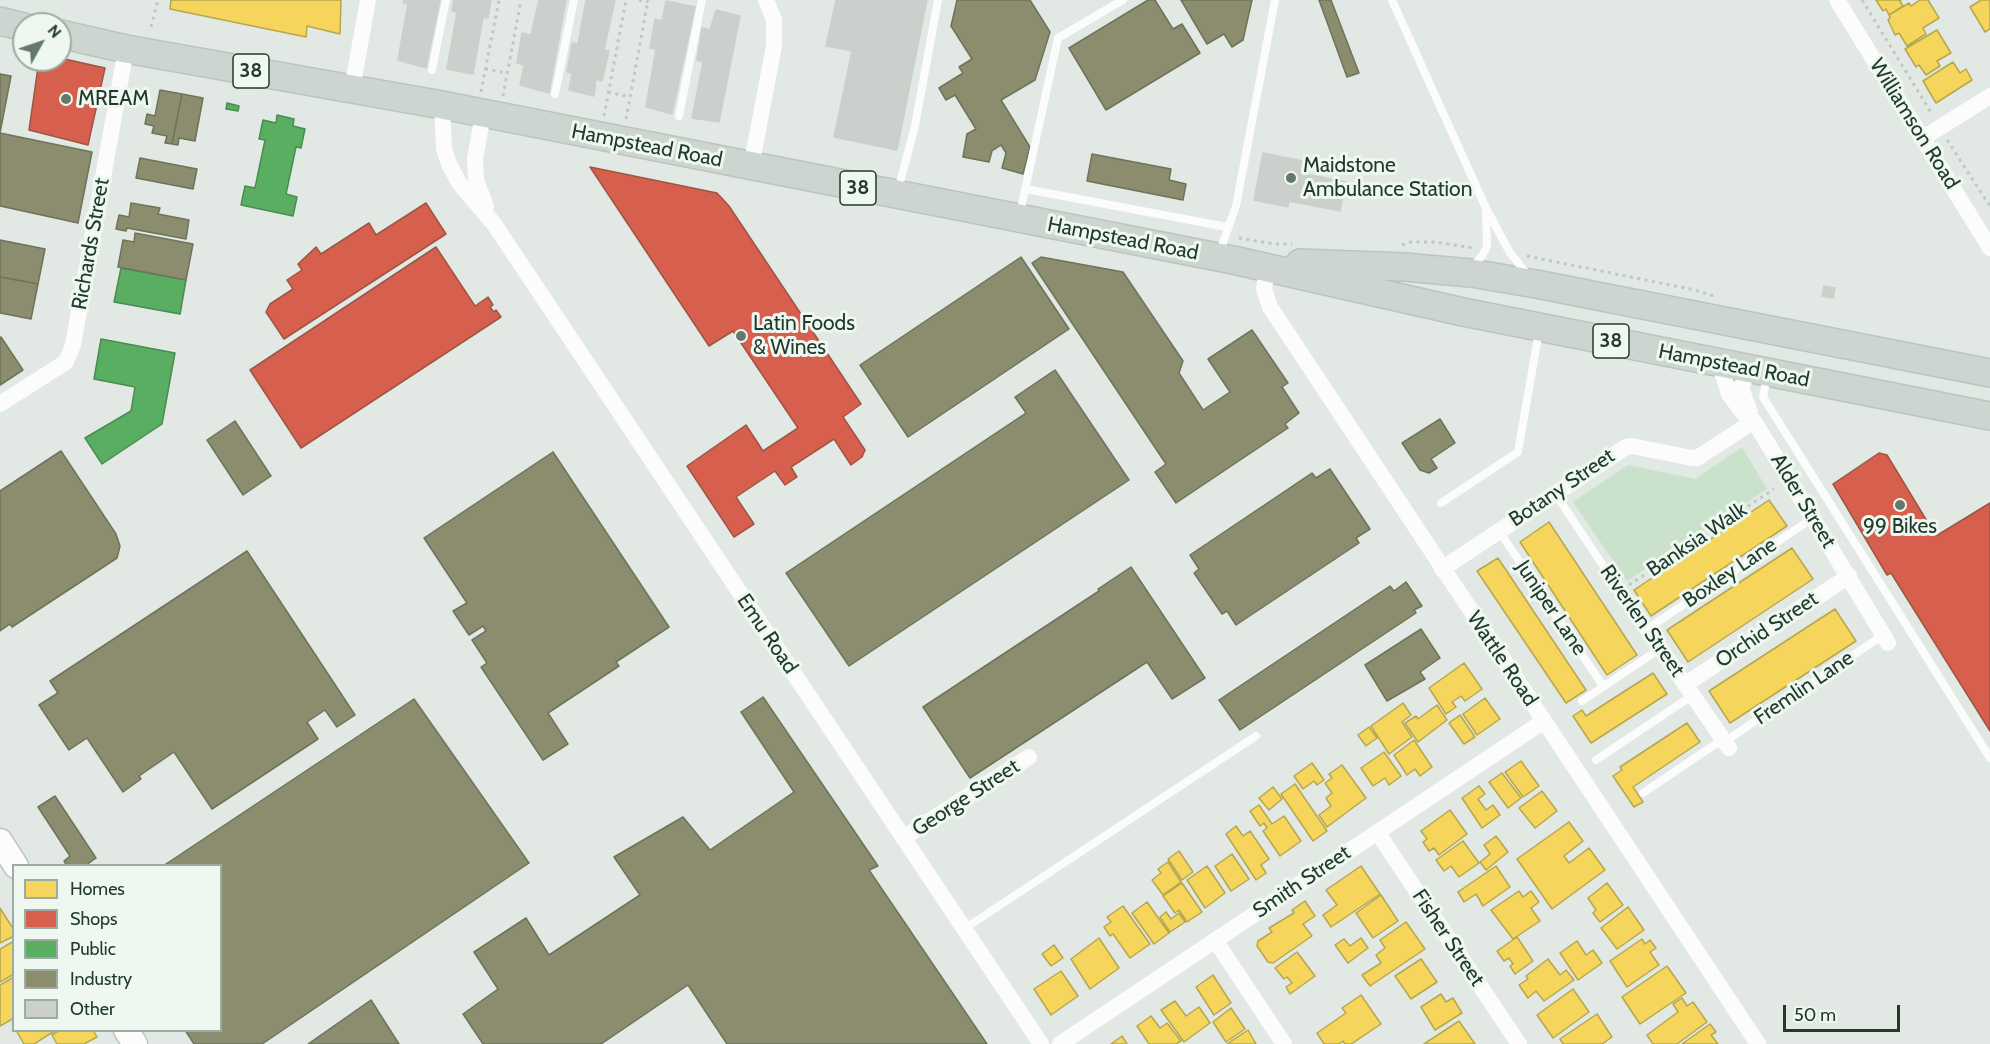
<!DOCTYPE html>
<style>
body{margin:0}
#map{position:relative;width:1990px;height:1044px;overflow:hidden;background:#e2e8e3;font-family:Cabin,sans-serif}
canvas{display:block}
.legend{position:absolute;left:12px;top:864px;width:210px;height:168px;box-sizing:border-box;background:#eff7f1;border:2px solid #9caca3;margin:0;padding:8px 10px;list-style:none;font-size:18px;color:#203b2d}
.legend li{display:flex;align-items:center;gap:12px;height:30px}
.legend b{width:30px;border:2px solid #9caca3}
.north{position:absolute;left:12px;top:12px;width:60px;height:60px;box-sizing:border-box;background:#eff7f1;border:2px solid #9caca3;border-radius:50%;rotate:50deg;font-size:16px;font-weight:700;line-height:24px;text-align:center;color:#203b2d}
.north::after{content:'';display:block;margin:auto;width:21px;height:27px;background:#64786d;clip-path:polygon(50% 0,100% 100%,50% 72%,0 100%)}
.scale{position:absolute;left:1783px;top:1005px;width:117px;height:27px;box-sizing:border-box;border:3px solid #203b2d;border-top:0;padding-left:8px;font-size:18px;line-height:21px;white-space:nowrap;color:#203b2d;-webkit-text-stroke:4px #eff7f1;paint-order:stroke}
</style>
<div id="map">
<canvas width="1990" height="1044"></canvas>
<ul class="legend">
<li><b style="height:16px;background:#f6d55c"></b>Homes</li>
<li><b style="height:16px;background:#d6604d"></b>Shops</li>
<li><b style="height:16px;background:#5aae61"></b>Public</li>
<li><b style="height:16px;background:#8c8c6e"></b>Industry</li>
<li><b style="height:16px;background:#cbd0cc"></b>Other</li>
</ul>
<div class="north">N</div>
<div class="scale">50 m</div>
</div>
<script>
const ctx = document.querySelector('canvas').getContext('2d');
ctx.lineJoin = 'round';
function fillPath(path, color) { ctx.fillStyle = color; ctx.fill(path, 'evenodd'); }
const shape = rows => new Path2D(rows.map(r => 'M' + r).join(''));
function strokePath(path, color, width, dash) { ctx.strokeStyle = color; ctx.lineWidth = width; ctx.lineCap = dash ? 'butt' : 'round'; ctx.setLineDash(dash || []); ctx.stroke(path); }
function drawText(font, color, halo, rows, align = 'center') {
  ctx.font = font + ' Cabin,sans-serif'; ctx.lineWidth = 6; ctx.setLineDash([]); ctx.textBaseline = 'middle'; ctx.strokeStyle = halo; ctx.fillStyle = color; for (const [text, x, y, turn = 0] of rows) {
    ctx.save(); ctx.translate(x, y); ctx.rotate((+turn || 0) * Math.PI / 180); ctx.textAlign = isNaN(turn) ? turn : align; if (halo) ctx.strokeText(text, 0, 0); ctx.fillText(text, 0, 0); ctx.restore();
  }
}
fillPath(shape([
 [1742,447,1767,489,1627,581,1573,502,1628,465,1695,479]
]), '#cae2cb');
const homes = shape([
 [171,0,341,0,340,34,307,26,306,37,170,9,171,0],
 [1876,0,1901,0,1900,1,1903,6,1889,15,1886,9,1883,11,1876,0],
 [1920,0,1928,0,1939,18,1923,28,1926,34,1907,46,1899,33,1895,35,1888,20,1890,18,1889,15,1909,3,1911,6,1920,0],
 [1981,0,1990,0,1990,29,1985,32,1970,7,1981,0],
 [1937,30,1951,53,1937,61,1940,66,1926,75,1919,65,1916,67,1905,49,1937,30],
 [1953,62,1960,73,1966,69,1972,80,1936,103,1923,81,1953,62],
 [1769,500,1787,526,1651,616,1634,590,1769,500],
 [1549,522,1637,655,1607,675,1520,542,1549,522],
 [1792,548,1813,579,1688,662,1667,630,1792,548],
 [1498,558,1586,690,1566,703,1477,571,1498,558],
 [1835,609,1856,641,1730,723,1709,691,1835,609],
 [1464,663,1482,689,1465,701,1461,696,1452,702,1456,707,1446,714,1429,688,1464,663],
 [1653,673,1667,694,1591,743,1573,716,1582,710,1586,716,1653,673],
 [1485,698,1500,719,1477,735,1463,714,1485,698],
 [1403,703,1411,715,1402,722,1412,737,1389,754,1371,726,1403,703],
 [1437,705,1447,720,1418,742,1405,723,1416,716,1418,719,1437,705],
 [1460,715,1475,737,1464,744,1449,723,1460,715],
 [1687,723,1700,742,1633,787,1643,802,1634,807,1613,776,1622,770,1620,767,1687,723],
 [1369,727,1377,738,1366,746,1358,735,1369,727],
 [1414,740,1432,767,1420,776,1415,769,1407,775,1394,755,1414,740],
 [1384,752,1401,776,1389,785,1385,778,1373,786,1361,768,1384,752],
 [1521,761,1539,786,1523,797,1505,772,1521,761],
 [1312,763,1324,780,1317,785,1314,781,1303,789,1294,776,1312,763],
 [1342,765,1366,798,1327,827,1319,815,1331,806,1326,798,1332,793,1325,783,1332,778,1329,774,1342,765],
 [1502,773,1521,798,1508,808,1489,782,1502,773],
 [1295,784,1327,831,1313,841,1281,794,1295,784],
 [1479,786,1485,794,1478,799,1486,810,1493,805,1500,815,1482,828,1462,798,1479,786],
 [1273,787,1282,799,1269,810,1259,798,1273,787],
 [1542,791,1557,811,1535,828,1519,808,1542,791],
 [1259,805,1272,824,1284,816,1301,841,1280,856,1263,831,1267,828,1264,823,1260,826,1250,811,1259,805],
 [1450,810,1467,834,1439,855,1434,848,1429,851,1423,842,1427,839,1421,831,1450,810],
 [1569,822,1583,841,1564,856,1569,863,1589,848,1605,870,1552,909,1517,859,1569,822],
 [1236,826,1243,836,1250,831,1269,859,1261,865,1266,873,1256,880,1226,834,1236,826],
 [1496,836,1508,852,1486,870,1480,862,1490,854,1484,845,1496,836],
 [1463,841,1479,863,1459,877,1451,866,1444,871,1436,860,1463,841],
 [1179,851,1193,872,1182,880,1168,859,1179,851],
 [1232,854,1249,879,1231,891,1215,866,1232,854],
 [1168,862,1181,882,1163,895,1152,880,1161,873,1158,869,1168,862],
 [1207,866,1225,893,1205,908,1187,880,1207,866],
 [1361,866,1380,894,1331,927,1323,915,1337,905,1326,890,1361,866],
 [1496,866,1510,887,1483,906,1476,894,1464,902,1458,892,1496,866],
 [1182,883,1202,912,1187,922,1179,910,1175,913,1163,896,1182,883],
 [1607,883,1623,905,1600,922,1593,913,1596,910,1588,898,1607,883],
 [1519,891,1523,897,1531,891,1539,902,1531,908,1540,921,1513,939,1491,910,1519,891],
 [1381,895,1398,921,1373,938,1356,913,1381,895],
 [1305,901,1315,916,1303,924,1312,936,1273,963,1268,962,1257,946,1258,941,1272,932,1269,928,1294,913,1292,910,1305,901],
 [1147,902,1169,933,1154,944,1132,913,1147,902],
 [1123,906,1150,944,1130,958,1113,934,1110,936,1104,927,1111,922,1107,917,1123,906],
 [1628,907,1644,930,1617,949,1601,928,1628,907],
 [0,908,14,930,14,936,0,943,0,908],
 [1166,912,1171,919,1179,913,1185,922,1170,932,1160,917,1166,912],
 [1406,922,1425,949,1370,986,1362,975,1381,963,1376,955,1385,948,1380,940,1406,922],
 [1517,937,1533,961,1515,974,1510,966,1513,964,1509,958,1504,961,1497,951,1517,937],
 [1099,938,1119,968,1090,989,1071,959,1099,938],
 [1361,938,1368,948,1348,963,1335,945,1344,939,1350,946,1361,938],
 [1642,939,1645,944,1650,940,1656,948,1650,952,1659,965,1627,987,1610,961,1642,939],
 [14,941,14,974,0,982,0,949,14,941],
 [1577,941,1586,955,1593,950,1602,963,1578,980,1560,953,1577,941],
 [1054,945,1063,958,1051,966,1042,954,1054,945],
 [1297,952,1315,976,1290,994,1286,987,1292,983,1287,977,1284,979,1275,968,1297,952],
 [1421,959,1437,982,1411,999,1395,976,1421,959],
 [1548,959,1560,975,1566,970,1574,980,1544,1001,1536,991,1528,998,1519,985,1528,979,1526,976,1548,959],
 [1667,966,1686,993,1640,1024,1622,997,1667,966],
 [1061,971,1078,996,1051,1015,1034,989,1061,971],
 [1213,975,1231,1003,1214,1015,1196,987,1213,975],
 [14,977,14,1018,0,1026,0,985,14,977],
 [1573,989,1589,1012,1553,1038,1537,1015,1573,989],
 [1441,994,1446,1002,1453,998,1462,1013,1435,1030,1421,1007,1441,994],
 [1361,995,1381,1024,1351,1044,1345,1044,1343,1041,1339,1044,1324,1044,1317,1033,1346,1013,1342,1008,1361,995],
 [1682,998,1687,1006,1693,1002,1707,1022,1677,1044,1653,1044,1647,1035,1678,1012,1673,1004,1682,998],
 [1175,1001,1186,1016,1199,1007,1210,1023,1184,1042,1161,1010,1175,1001],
 [1231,1008,1245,1029,1226,1042,1213,1022,1231,1008],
 [1597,1014,1612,1037,1602,1044,1563,1044,1560,1039,1597,1014],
 [1151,1016,1160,1028,1167,1023,1181,1041,1176,1044,1149,1044,1137,1026,1151,1016],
 [1459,1021,1475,1044,1424,1044,1459,1021],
 [1710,1024,1716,1032,1711,1035,1718,1044,1682,1044,1710,1024],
 [16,1030,56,1030,34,1044,24,1044,16,1030],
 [60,1030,93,1030,97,1037,84,1044,57,1044,52,1035,60,1030],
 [1248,1030,1256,1044,1227,1044,1248,1030],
 [1122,1036,1127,1044,1111,1044,1122,1036]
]);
fillPath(homes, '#f6d55c');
strokePath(homes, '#b6a74e', 1.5);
const shops = shape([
 [60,58,105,68,88,145,29,130,39,60,60,60,60,58],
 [590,167,717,193,729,206,861,404,843,417,865,450,862,457,851,465,834,439,791,467,797,477,785,485,775,471,736,497,754,524,734,537,687,466,746,425,763,451,798,428,733,331,709,346,590,167],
 [426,203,446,234,284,339,266,312,270,304,293,289,287,280,302,270,298,264,316,247,321,254,369,223,376,235,426,203],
 [436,247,475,306,488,297,493,305,490,307,494,312,496,310,501,317,301,448,250,370,436,247],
 [1879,453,1887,455,1936,536,1990,503,1990,731,1891,573,1887,575,1833,484,1879,453]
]);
fillPath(shops, '#d6604d');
strokePath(shops, '#9f5543', 1.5);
const public = shape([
 [227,103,239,106,238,111,226,109,227,103],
 [277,115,294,119,293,126,305,129,301,148,296,147,286,194,297,197,293,216,241,205,245,186,255,188,265,140,259,139,263,120,276,123,277,115],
 [121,268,186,280,180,314,114,302,121,268],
 [101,339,175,353,162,424,102,464,85,438,131,411,135,387,94,379,101,339]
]);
fillPath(public, '#5aae61');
strokePath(public, '#498c51', 1.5);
const industry = shape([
 [957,0,1030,0,1050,32,1035,80,1001,100,1030,147,1023,174,1002,168,1006,153,1001,145,992,151,989,162,963,157,967,134,976,129,955,95,946,100,939,88,963,73,959,67,972,59,951,26,957,0],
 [1148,0,1155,0,1173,29,1182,24,1200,53,1106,110,1069,48,1148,0],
 [1181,0,1252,0,1243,40,1232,47,1224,34,1207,44,1181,0],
 [1319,0,1331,0,1359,73,1347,77,1319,0],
 [0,74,11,76,0,133,0,74],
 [160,90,182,94,172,144,165,143,167,136,152,133,154,126,145,124,147,114,155,116,160,90],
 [182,94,203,98,195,141,179,138,178,145,172,144,182,94],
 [0,133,92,152,78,223,0,206,0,133],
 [1092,154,1171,169,1169,180,1186,184,1183,200,1087,181,1092,154],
 [140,158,197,169,193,189,136,178,140,158],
 [131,203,160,208,158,214,189,220,186,239,127,228,126,231,116,229,119,215,129,217,131,203],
 [135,233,193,244,186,280,118,267,123,240,134,242,135,233],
 [0,240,45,249,38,284,0,277,0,240],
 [1021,257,1069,329,908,437,860,365,1021,257],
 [1041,257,1123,272,1183,361,1179,373,1203,410,1230,392,1208,359,1252,330,1288,383,1282,387,1299,413,1285,424,1288,428,1176,503,1155,472,1166,464,1032,263,1041,257],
 [0,277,38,284,31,319,0,313,0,277],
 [1,337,23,370,0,385,0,338,1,337],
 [1055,370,1129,480,849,666,786,573,1026,413,1015,397,1055,370],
 [1440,419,1455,443,1431,459,1437,468,1429,473,1420,470,1402,443,1440,419],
 [235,421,271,476,243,495,207,440,235,421],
 [61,451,116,534,120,546,117,558,12,627,10,624,0,631,0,491,61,451],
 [553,452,669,627,616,662,619,666,548,713,568,744,543,760,481,667,487,663,472,640,486,631,483,626,469,635,453,611,467,603,424,538,553,452],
 [1330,469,1370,529,1356,538,1359,543,1236,625,1227,611,1222,614,1194,573,1199,569,1190,555,1312,473,1316,478,1330,469],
 [247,551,355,715,337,727,325,710,307,722,318,739,212,809,174,752,139,776,141,779,123,792,87,738,69,750,39,705,58,693,50,681,247,551],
 [1131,567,1205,678,1172,699,1147,662,970,778,923,707,1099,591,1098,589,1131,567],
 [1406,582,1422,606,1414,610,1416,613,1240,730,1219,700,1390,586,1394,591,1406,582],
 [1421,629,1440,658,1420,672,1425,679,1387,701,1365,665,1421,629],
 [763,697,878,866,869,870,987,1044,727,1044,688,985,601,1044,483,1044,463,1014,498,989,474,952,526,918,549,955,640,895,614,857,683,817,710,850,794,792,741,712,763,697],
 [414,699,529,863,262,1044,194,1044,185,1030,220,1030,220,866,163,866,414,699],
 [55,796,96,858,85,866,67,866,64,861,70,856,38,807,55,796],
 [371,1000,399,1044,308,1044,371,1000]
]);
fillPath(industry, '#8c8c6e');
strokePath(industry, '#6c745a', 1.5);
const building = shape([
 [404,0,440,0,426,68,398,60,408,3,403,3,404,0],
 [454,0,491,0,488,18,483,17,473,74,447,69,457,12,452,11,454,0],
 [539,0,566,0,549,93,520,85,524,65,517,63,522,33,531,35,539,0],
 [586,0,615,0,604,50,609,51,602,81,596,79,594,96,569,90,572,73,567,72,572,43,578,44,586,0],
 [836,0,927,0,897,150,834,137,852,51,826,46,836,0],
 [666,1,695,7,672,114,646,107,656,49,650,48,655,19,662,21,666,1],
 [716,10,740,16,719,122,692,118,703,62,697,60,702,28,710,30,716,10],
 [1263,153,1303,161,1301,173,1346,182,1340,211,1289,201,1288,207,1254,200,1263,153],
 [1824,286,1835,288,1833,298,1822,296,1824,286]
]);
fillPath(building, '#cbd0cc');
strokePath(building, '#cad1cc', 1.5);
const secondary = shape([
 [0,841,16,866],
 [126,1030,135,1044]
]);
const primary = shape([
 [0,21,24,27],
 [60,34,126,49,442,105,1233,260,1463,312,1990,416],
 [1300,263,1404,267,1471,273,1536,284,1990,373]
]);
strokePath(secondary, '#bbc5be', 27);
strokePath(primary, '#bbc5bf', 30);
strokePath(shape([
 [639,0,648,2],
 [1862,0,1932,114],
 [151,27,158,0],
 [485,69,507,73],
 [481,92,499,0],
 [608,92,630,97],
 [503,96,521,0],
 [604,116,626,0],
 [626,119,648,0],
 [1947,140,1990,206],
 [1239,238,1274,244,1292,244],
 [1402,245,1411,242,1435,242,1473,248],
 [1527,256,1695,290,1714,296],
 [1629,585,1774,489]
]), '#bfc8c3', 3, [3, 4.5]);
strokePath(shape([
 [1392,0,1486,208,1510,253,1528,275],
 [432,70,446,0],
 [555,94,574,0],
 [679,116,702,0],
 [1026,189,1227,227],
 [898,190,915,126,938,0],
 [1020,213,1058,38,1123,0],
 [1219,254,1236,206,1275,0],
 [1472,267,1482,256,1487,246,1486,211],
 [1767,376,1763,397,1990,758],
 [1555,493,1639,620,1647,629,1813,518],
 [1441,503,1518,452,1539,331],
 [1499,531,1603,686],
 [1582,701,1661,648],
 [1724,742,1883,635],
 [1596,760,1693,695],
 [1643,793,1723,739],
 [964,929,1256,736]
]), '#fbfcfb', 8);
strokePath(shape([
 [1837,0,1990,248],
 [352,89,368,0],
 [442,105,444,149,449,164,459,183,494,224,1041,1044],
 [483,114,475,159,476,180,486,206],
 [1923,138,1990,96],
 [751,167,774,46,774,20,766,0],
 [1267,268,1264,289,1270,307,1758,1044],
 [1719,363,1729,394,1743,413,1754,421,1888,643],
 [0,404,66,362,73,345,126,49],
 [1750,412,1741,388,1745,378,1753,369],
 [1442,569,1626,447,1632,446,1692,458,1697,458,1754,421],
 [1647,629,1729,748],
 [1686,684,1849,576],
 [1377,832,1519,1044],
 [903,838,1029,757],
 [1215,940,1284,1044],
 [1060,1044,1544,721]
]), '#fbfcfb', 16);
strokePath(secondary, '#fbfcfb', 24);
strokePath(primary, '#ccd5d0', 27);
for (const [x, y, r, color] of [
 [66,99,6,"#64786d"],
 [1291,178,6,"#64786d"],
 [741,336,6,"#64786d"],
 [1900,505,6,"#64786d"]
]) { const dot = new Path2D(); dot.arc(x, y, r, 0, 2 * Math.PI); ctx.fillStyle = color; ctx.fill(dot); strokePath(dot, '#eff7f1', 2); }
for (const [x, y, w] of [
 [251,71,36],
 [858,188,36],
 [1611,341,36]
]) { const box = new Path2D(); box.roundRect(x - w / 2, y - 17, w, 34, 4.5); ctx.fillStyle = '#eff7f1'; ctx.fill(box); strokePath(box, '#203b2d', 1.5); }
drawText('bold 20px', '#203b2d', null, [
 ["38",251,71],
 ["38",858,188],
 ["38",1611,341]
]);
drawText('21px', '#203b2d', '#eff7f1', [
 ["MREAM",78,99],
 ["Maidstone",1303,166],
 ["Ambulance Station",1303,190],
 ["Latin Foods",753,324],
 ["& Wines",753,348],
 ["99 Bikes",1900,527,"center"]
], 'left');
drawText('21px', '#203b2d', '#eff7f1', [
 ["Williamson Road",1914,124,58],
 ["Hampstead Road",647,146,11],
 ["Hampstead Road",1123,239,11],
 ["Richards Street",91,244,-80],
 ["Hampstead Road",1734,366,11],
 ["Botany Street",1562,488,-34],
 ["Alder Street",1803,501,59],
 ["Banksia Walk",1697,540,-34],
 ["Boxley Lane",1730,573,-34],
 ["Juniper Lane",1551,608,56],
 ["Riverlen Street",1642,621,55],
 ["Orchid Street",1767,630,-34],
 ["Emu Road",767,634,56],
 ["Wattle Road",1502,659,56],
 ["Fremlin Lane",1804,688,-34],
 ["George Street",966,798,-33],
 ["Smith Street",1302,882,-34],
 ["Fisher Street",1448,938,56]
]);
</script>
